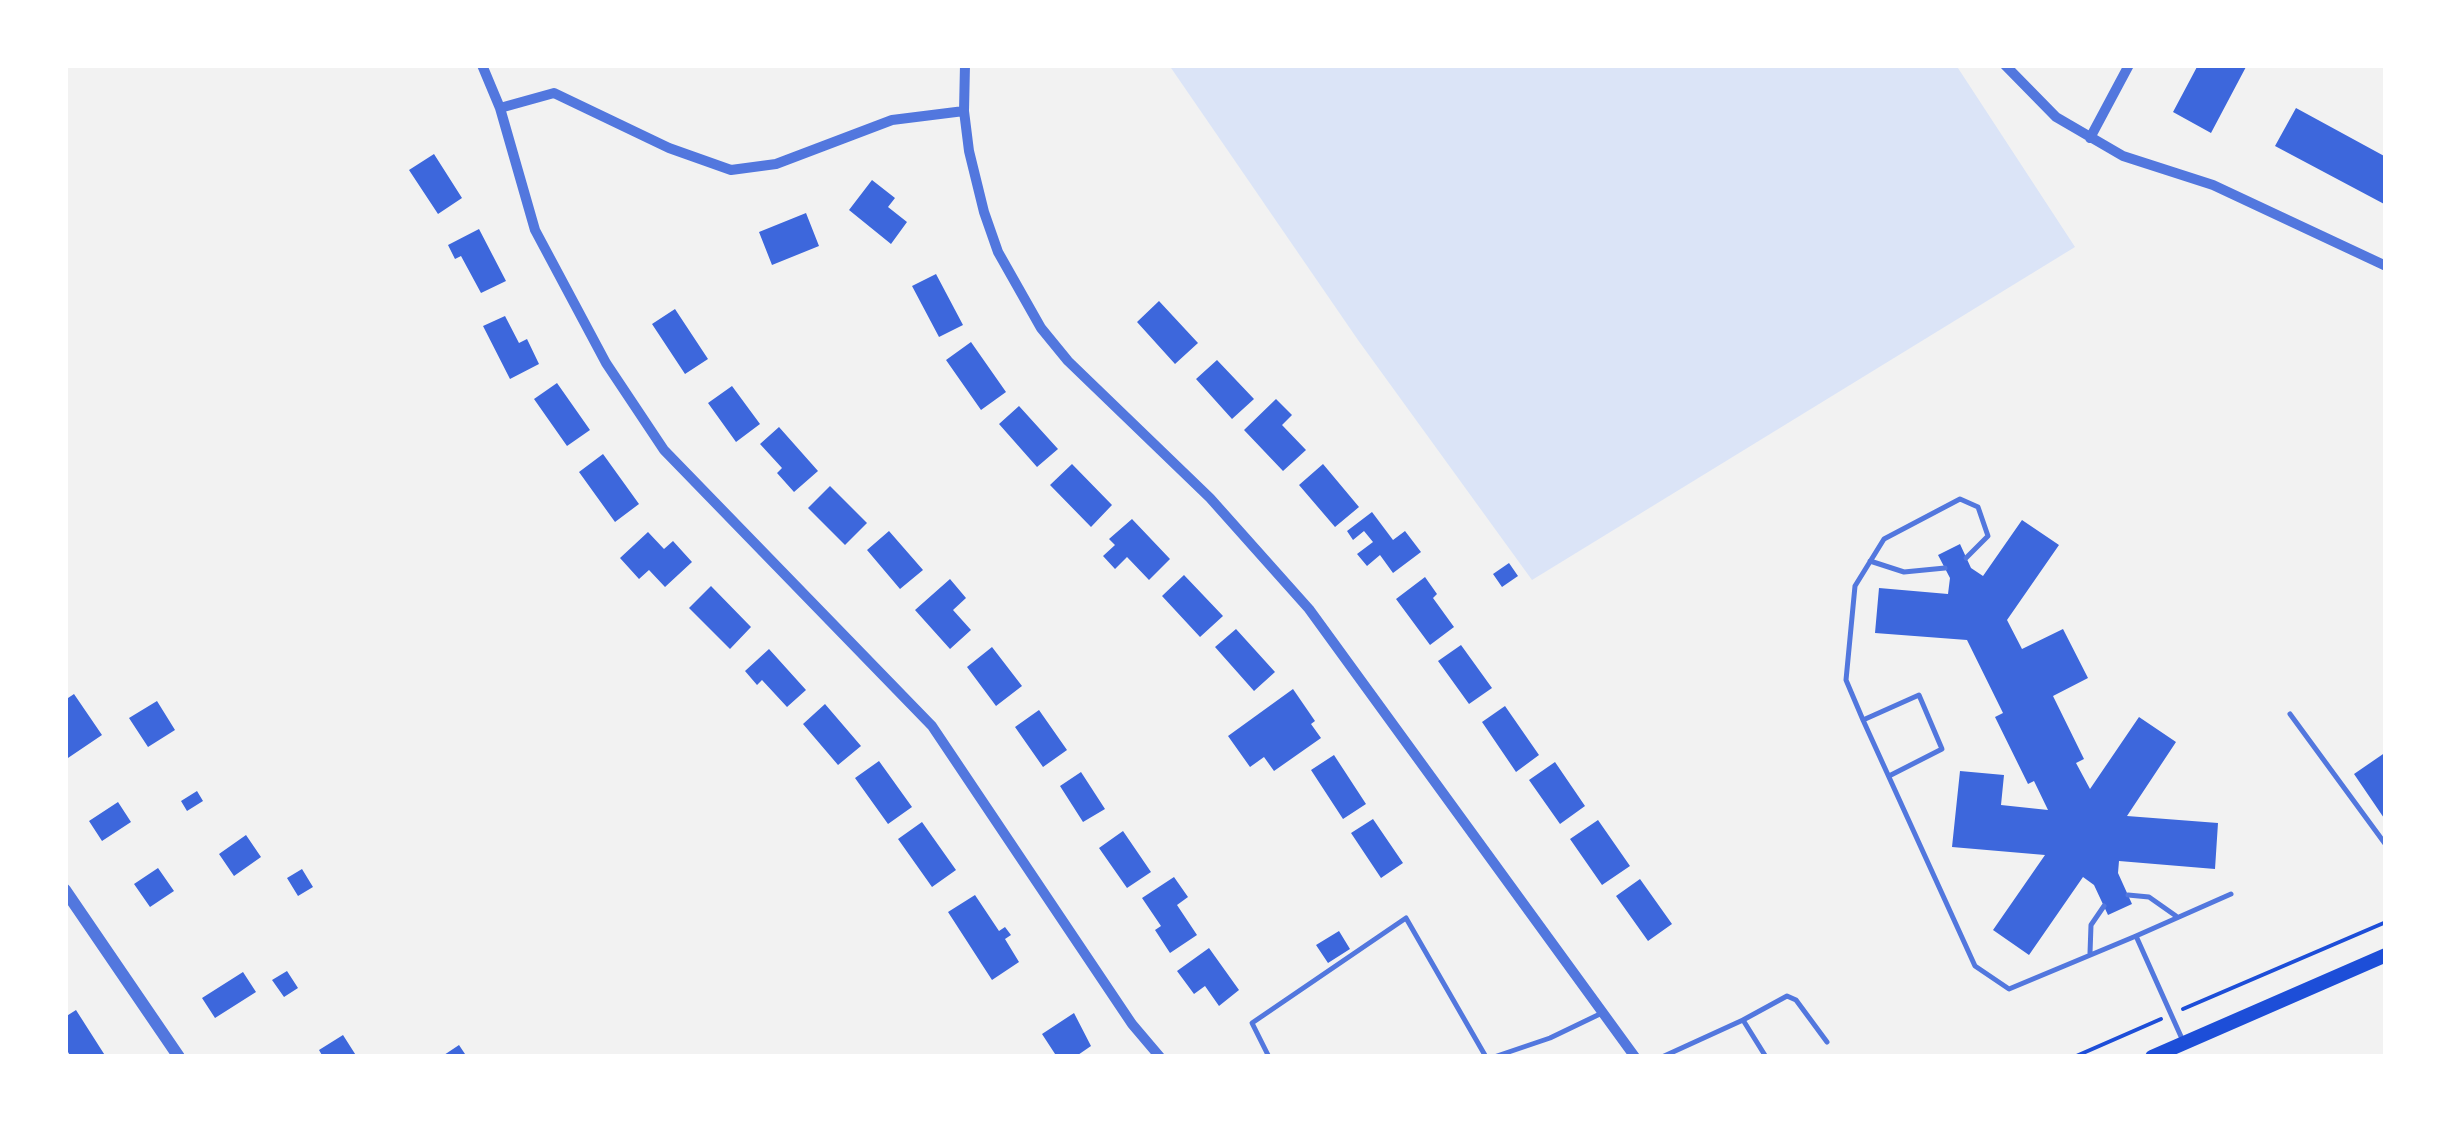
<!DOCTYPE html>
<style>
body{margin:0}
#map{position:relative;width:2451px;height:1122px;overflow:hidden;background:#f2f2f2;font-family:Rubik,sans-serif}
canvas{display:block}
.frame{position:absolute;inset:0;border:68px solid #fff;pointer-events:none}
</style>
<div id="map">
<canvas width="2451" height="1122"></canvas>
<div class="frame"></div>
</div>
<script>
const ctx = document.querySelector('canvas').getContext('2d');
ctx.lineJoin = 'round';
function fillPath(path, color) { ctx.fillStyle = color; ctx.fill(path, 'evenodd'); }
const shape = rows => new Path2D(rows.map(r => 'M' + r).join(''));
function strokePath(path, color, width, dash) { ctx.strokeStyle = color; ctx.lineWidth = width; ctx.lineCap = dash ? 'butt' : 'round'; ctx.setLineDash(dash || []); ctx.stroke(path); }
fillPath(shape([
 [1169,65,1956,65,2075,247,1532,580,1358,340]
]), '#dbe4f7');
fillPath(shape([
 [2198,65,2247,65,2211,133,2173,112],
 [2296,108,2386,157,2386,205,2275,146],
 [434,154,462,198,438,214,409,170],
 [872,180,895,198,888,207,907,222,891,244,849,210],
 [806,213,819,246,772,265,759,232],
 [479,229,506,281,481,293,461,256,455,259,448,245],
 [936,274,963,325,939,337,912,286],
 [1159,301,1198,343,1175,364,1137,322],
 [675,309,708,359,685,374,652,324],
 [505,316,519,343,527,339,539,364,510,379,483,326],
 [971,342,1006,392,981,410,946,360],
 [1217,360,1254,399,1232,419,1196,379],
 [557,383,590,430,567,446,534,399],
 [732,386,760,424,736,442,708,403],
 [1276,399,1292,415,1282,425,1306,450,1283,471,1244,430],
 [1019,406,1058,449,1037,467,999,424],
 [779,427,818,471,794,492,777,473,782,468,760,444],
 [603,454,639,504,615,522,579,472],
 [1072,464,1112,505,1091,527,1050,485],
 [1323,464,1359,507,1335,527,1299,485],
 [830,486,867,523,845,545,808,508],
 [1372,512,1393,540,1405,531,1421,552,1393,573,1380,555,1367,566,1357,554,1373,542,1364,531,1353,540,1347,531],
 [1132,519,1170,559,1149,580,1127,557,1115,569,1103,556,1115,545,1109,539],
 [2022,520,2059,545,2007,620,2022,649,2063,629,2088,678,2053,696,2084,759,2076,763,2090,789,2139,717,2176,742,2127,816,2218,823,2215,869,2119,861,2118,873,2132,904,2108,915,2094,885,2083,877,2029,955,1993,930,2045,855,1952,847,1960,771,2004,775,2001,805,2048,810,2034,781,2028,784,1995,717,2003,713,1967,640,1875,633,1879,588,1948,594,1950,578,1938,555,1960,544,1971,568,1983,576],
 [889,531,923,570,900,589,867,550],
 [648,532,664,549,673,541,692,562,665,587,649,570,639,579,620,558],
 [1509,563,1518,576,1502,587,1493,574],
 [1184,575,1223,616,1200,637,1162,596],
 [1425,577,1437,594,1433,598,1454,627,1430,645,1396,599],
 [950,579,966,598,953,610,971,630,950,649,915,610],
 [711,586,751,627,730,649,689,608],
 [1236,629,1275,672,1254,691,1215,647],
 [1461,645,1492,688,1469,704,1438,661],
 [992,647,1022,686,996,706,967,667],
 [769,649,806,690,787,707,762,680,757,685,745,671],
 [1293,689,1315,721,1311,724,1321,738,1274,771,1264,757,1250,767,1228,736],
 [74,694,102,735,65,760,65,700],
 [157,701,175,730,148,747,129,718],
 [825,704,861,746,838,765,803,724],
 [1505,706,1539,755,1516,772,1482,722],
 [1039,710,1067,750,1043,767,1015,727],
 [2386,752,2386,821,2354,774],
 [1334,755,1366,804,1343,819,1311,770],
 [879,761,912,807,888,824,855,778],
 [1555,762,1585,806,1560,824,1529,780],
 [1081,772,1105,809,1083,822,1060,786],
 [197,791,203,801,187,811,181,801],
 [118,802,131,822,102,841,89,821],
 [1373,819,1403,863,1381,878,1351,833],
 [1598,820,1630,866,1602,885,1570,839],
 [922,822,956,870,932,887,898,839],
 [1123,831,1151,872,1127,888,1099,848],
 [246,835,261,857,234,876,219,854],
 [158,868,174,891,150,907,134,884],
 [302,869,313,887,298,896,287,878],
 [1174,877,1188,897,1177,905,1197,935,1170,953,1155,930,1161,926,1142,898],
 [1640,879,1672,924,1648,941,1616,896],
 [975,895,999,931,1005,927,1011,935,1005,939,1019,962,992,980,948,912],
 [1339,931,1350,949,1328,963,1316,945],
 [1209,948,1239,990,1219,1006,1205,986,1194,994,1177,971],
 [287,971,298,988,284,997,272,980],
 [243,972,256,992,215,1018,202,998],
 [76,1010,106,1057,71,1057,65,1047,65,1017],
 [1074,1013,1091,1046,1075,1057,1057,1057,1042,1034],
 [343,1035,357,1057,323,1057,319,1050],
 [459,1045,467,1057,441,1057]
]), '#3d67dc');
strokePath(shape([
 [2183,1009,2386,922],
 [2074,1057,2161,1019]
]), '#1d4ed8', 4);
strokePath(shape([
 [1966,558,1988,536,1978,507,1960,499,1884,539,1855,586,1846,680,1863,720,1975,966,2009,989,2136,936,2183,1041],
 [1870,561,1904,572,1945,568],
 [2290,714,2386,845],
 [1863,720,1919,695,1942,749,1889,776],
 [2128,895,2149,897,2176,916],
 [2136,936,2231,894],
 [2090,953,2091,925,2104,906],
 [1743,1020,1787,996,1796,1000,1827,1042],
 [1269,1057,1252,1023,1406,918,1486,1057],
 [1494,1057,1550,1038,1602,1013],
 [1662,1057,1743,1020,1766,1057]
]), '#5277de', 5);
strokePath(shape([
 [482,65,500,108,535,230,606,363,664,450,932,726,1132,1024,1160,1057],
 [965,65,964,111,969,151,984,212,998,252,1041,328,1068,361,1210,498,1309,609,1635,1057],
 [2005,65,2056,117,2123,156,2213,185,2386,266],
 [500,108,554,93,669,148,731,170,776,164,892,120,964,111],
 [2090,138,2129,65]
]), '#5277de', 10);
strokePath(shape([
 [65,890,179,1057]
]), '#5277de', 12);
strokePath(shape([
 [2152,1057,2386,955]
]), '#1d4ed8', 14);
</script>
